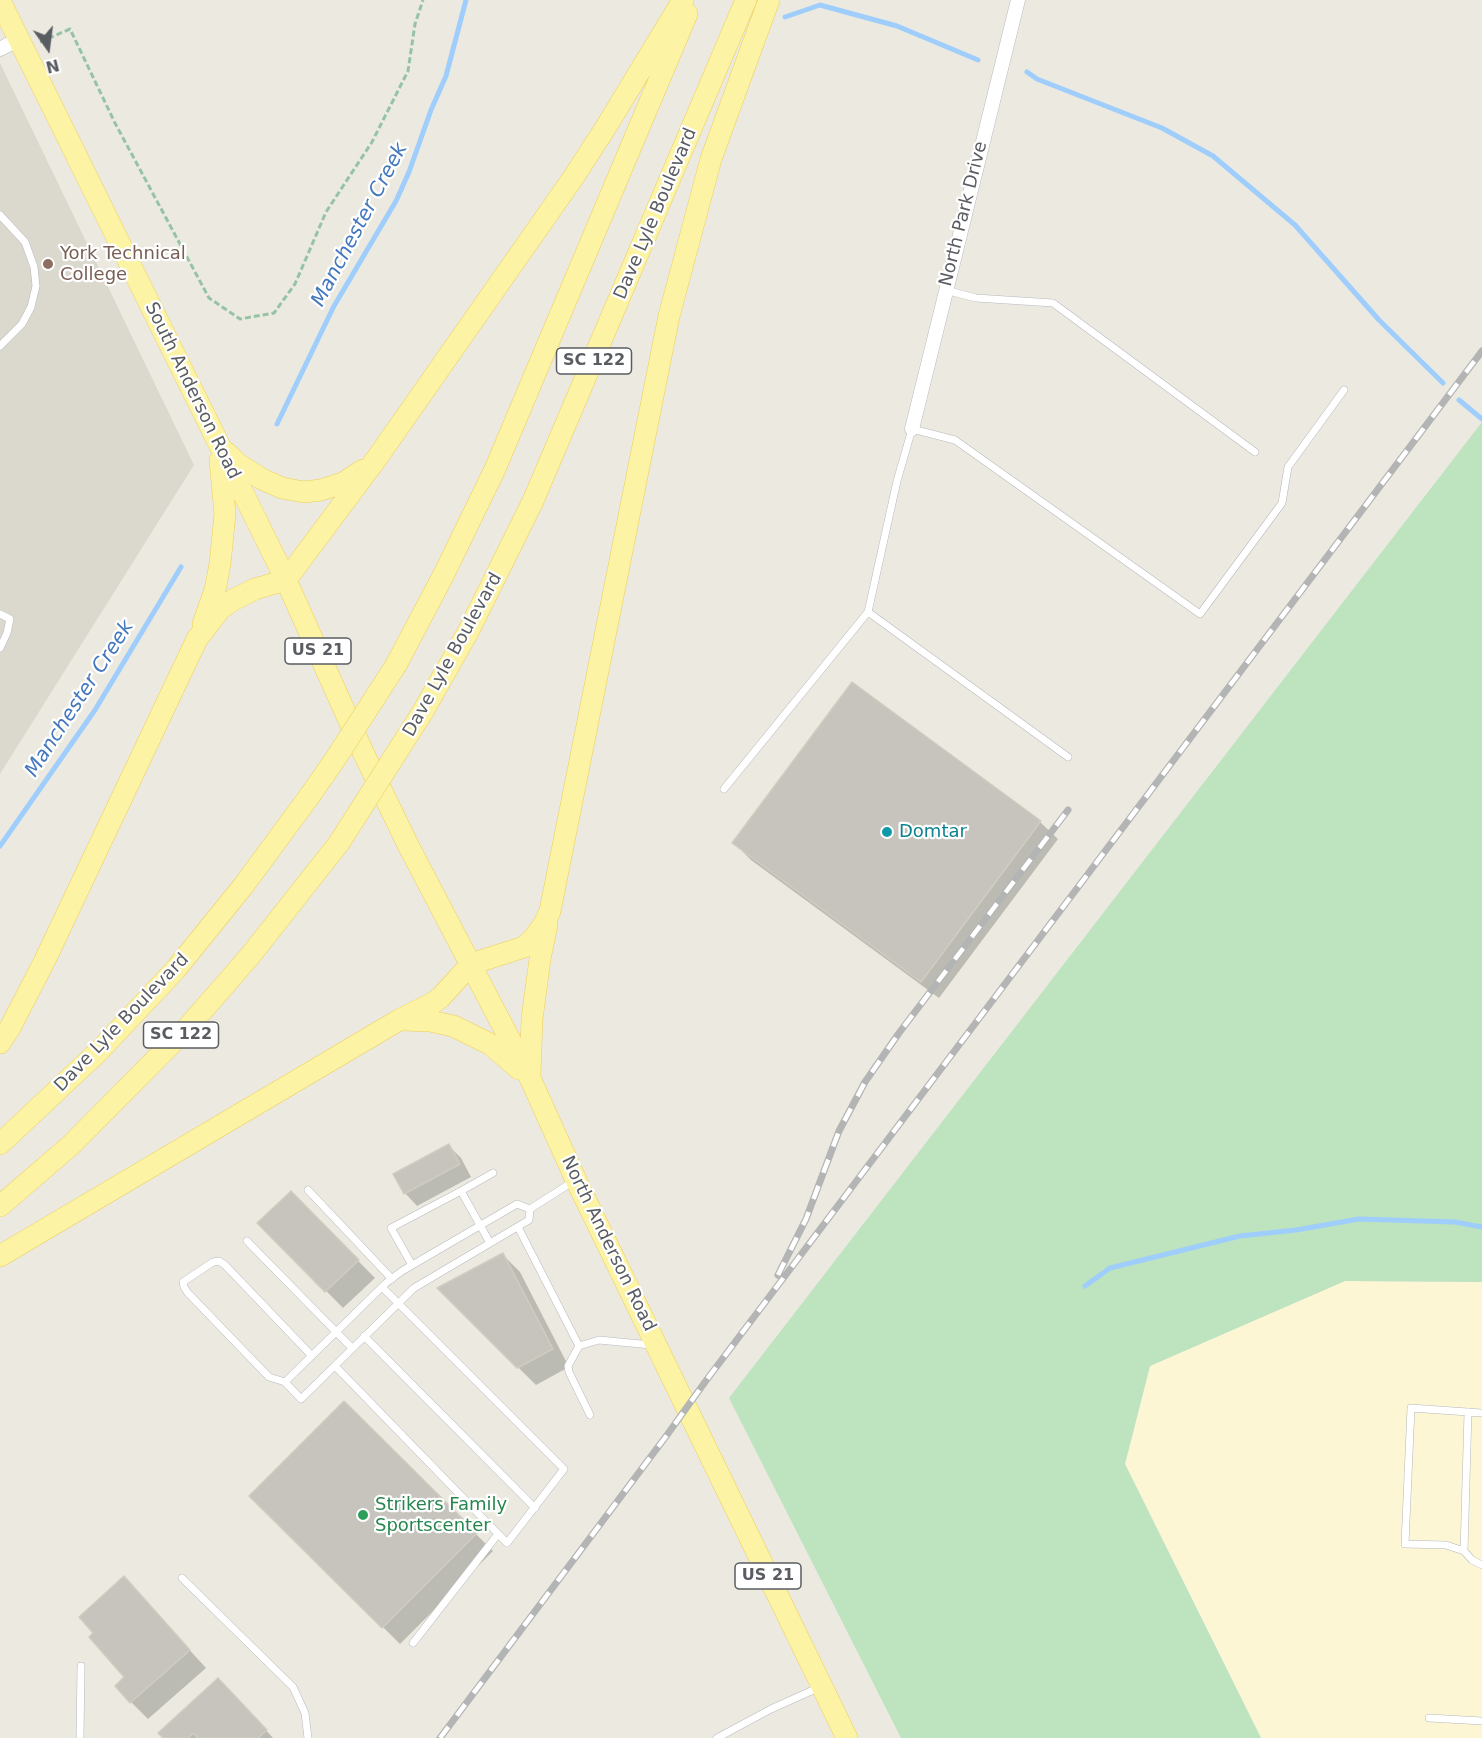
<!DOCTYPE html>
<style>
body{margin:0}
#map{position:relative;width:1482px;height:1738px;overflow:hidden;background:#eceae0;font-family:"DejaVu Sans",sans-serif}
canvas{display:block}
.north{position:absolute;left:18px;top:18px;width:60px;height:60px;-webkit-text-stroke:4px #fff;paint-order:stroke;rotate:166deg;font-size:16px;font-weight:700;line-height:24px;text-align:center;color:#595c61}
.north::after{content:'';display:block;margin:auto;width:21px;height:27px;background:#595c61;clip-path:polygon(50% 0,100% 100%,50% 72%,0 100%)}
</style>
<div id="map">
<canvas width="1482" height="1738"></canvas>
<div class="north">N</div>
</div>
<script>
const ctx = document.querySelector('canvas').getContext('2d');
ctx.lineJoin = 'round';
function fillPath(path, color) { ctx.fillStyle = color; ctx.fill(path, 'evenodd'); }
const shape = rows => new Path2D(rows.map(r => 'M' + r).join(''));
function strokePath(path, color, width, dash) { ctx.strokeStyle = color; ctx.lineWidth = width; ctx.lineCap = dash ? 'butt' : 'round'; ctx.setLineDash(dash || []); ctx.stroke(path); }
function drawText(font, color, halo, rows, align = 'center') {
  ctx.font = font + ' "DejaVu Sans",sans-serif'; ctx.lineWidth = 4.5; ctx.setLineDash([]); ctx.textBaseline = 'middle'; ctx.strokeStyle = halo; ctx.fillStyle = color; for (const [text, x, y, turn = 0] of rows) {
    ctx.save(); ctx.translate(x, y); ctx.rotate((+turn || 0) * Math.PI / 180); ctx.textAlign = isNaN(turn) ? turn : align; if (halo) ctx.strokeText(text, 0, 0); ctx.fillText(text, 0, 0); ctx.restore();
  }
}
fillPath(shape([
 [1345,1281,1482,1282,1482,1738,1261,1738,1125,1464,1150,1366]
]), '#fcf6d4');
fillPath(shape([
 [0,63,194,465,0,774]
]), '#dbd9ce');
fillPath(shape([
 [1482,422,1482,1282,1345,1281,1150,1366,1125,1464,1261,1738,901,1738,729,1398]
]), '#bde3bf');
fillPath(shape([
 [853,684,1040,822,1058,839,939,998,751,860,734,843],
 [449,1146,461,1158,471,1177,417,1206,405,1193],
 [291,1193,375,1278,343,1308,259,1223],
 [503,1255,520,1272,569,1367,536,1385,439,1289],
 [344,1403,493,1551,400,1644,252,1496],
 [124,1578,206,1668,148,1719,131,1702,126,1677],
 [236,1697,273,1738,165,1738]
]), '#0003');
strokePath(shape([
 [785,17,820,5,897,26,978,60],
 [1027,72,1037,79,1162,128,1213,156,1295,225,1379,320,1443,383],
 [1459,400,1482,419],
 [277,424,334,306,396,201,409,172,431,110,446,76,466,0],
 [0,846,95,710,181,567],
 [1085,1286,1110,1268,1240,1236,1296,1230,1359,1219,1455,1222,1482,1227]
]), '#9fcdfc', 5);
const building = shape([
 [852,682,1041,821,921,982,732,843,852,682],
 [449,1144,460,1164,404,1194,393,1174,449,1144],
 [291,1191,359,1260,325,1292,257,1223,291,1191],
 [503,1253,553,1349,517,1368,437,1288,503,1253],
 [344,1401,477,1533,382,1628,249,1496,344,1401],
 [124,1576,190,1650,130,1703,115,1686,124,1677,89,1637,93,1633,79,1617,124,1576],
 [218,1678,267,1730,258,1738,198,1738,193,1733,188,1738,163,1738,158,1733,218,1678]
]);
fillPath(building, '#c6c4bd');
strokePath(building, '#d0ccbf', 1.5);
const lane = shape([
 [0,215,25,242,34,267,36,286,31,307,22,324,0,346],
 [945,290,976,298,1053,303,1255,452],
 [0,614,10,619,7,633,0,648],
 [1068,757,868,612,897,481,912,429,955,440,1200,614,1282,503,1288,467,1344,390],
 [724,789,868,612],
 [308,1190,392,1279],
 [461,1191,493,1173],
 [530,1209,574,1181],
 [518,1227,579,1346,599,1340,651,1345],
 [247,1241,352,1348],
 [412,1265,391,1228,461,1191,490,1243],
 [364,1336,535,1508],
 [579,1346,568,1366,569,1372,590,1415],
 [312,1356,225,1265,219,1261,213,1262,183,1282,184,1287,188,1293,269,1377,285,1382,301,1399,414,1288,529,1220,530,1209],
 [335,1366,507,1543,564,1469,382,1287],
 [285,1382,386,1283,402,1271,517,1204,530,1209],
 [1482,1413,1411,1408,1405,1544,1446,1545,1464,1551,1472,1560,1482,1565],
 [1464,1551,1468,1412],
 [182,1578,293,1687,305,1713,308,1738],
 [413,1643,498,1534],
 [1429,1718,1482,1721],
 [80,1738,81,1666],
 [717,1738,771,1709,820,1687]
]);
const street = shape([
 [0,49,19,39],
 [912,429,1018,0]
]);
const primary = shape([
 [0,1,286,580,363,752,408,845,530,1078,576,1180,847,1738],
 [227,453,238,464,262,479,282,488,304,492,321,490,343,483,363,470],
 [203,624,215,590,220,564,225,514,220,460],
 [396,665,444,574,495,469,687,14],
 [422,713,468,632,533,501,746,0],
 [403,1020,430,1021,453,1026,490,1044,519,1069],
 [0,1043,11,1026,45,960,197,639,220,609,233,600,255,589,286,580,377,458,573,178,606,127,683,0],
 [530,1075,532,1019,540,959,547,924],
 [0,1144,99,1051,176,969,244,885,311,794],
 [0,1206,71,1145,188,1027,250,956,339,843],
 [0,1256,399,1020,433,1003,441,997,471,964,524,947,532,940,544,924,550,911,669,316,711,159,769,0]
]);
strokePath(lane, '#b6b8bd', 8);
strokePath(street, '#b6b8bd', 15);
strokePath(primary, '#edcd58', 22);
strokePath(shape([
 [40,42,70,29,115,123,209,298,240,319,274,313,295,284,326,212,372,142,408,71,415,24,423,0]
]), '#96c3a6', 3, [6, 3]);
strokePath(lane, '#fff', 7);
strokePath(street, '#fff', 14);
strokePath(primary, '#fcf4a4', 21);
const rail = shape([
 [778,1275,806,1219,839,1131,865,1082,899,1033,1068,810],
 [440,1738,667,1435,705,1382,1482,351]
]);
strokePath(rail, '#b3b4b4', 7);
strokePath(rail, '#fff', 4.5, [14]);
const primaryBridge = shape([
 [311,794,336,758,396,665],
 [339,843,422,713]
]);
strokePath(primaryBridge, '#edcd58', 22, []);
strokePath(primaryBridge, '#fcf4a4', 21);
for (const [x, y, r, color] of [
 [48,264,6,"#8d6e63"],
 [887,832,6,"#0f9aa8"],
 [363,1515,6,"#2e9e5b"]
]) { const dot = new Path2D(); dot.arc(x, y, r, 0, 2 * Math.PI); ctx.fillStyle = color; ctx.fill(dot); strokePath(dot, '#fff', 2); }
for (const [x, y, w] of [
 [594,361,75],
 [318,651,66],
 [181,1035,75],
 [768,1576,66]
]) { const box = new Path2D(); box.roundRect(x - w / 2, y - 13, w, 26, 4.5); ctx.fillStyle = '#fff'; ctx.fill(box); strokePath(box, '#595c61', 1.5); }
drawText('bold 16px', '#595c61', null, [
 ["SC 122",594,361],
 ["US 21",318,651],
 ["SC 122",181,1035],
 ["US 21",768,1576]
]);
drawText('18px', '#595c61', '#fff', [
 ["Dave Lyle Boulevard",656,214,-67],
 ["North Park Drive",964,214,-76],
 ["South Anderson Road",192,391,64],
 ["Dave Lyle Boulevard",453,655,-61],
 ["Dave Lyle Boulevard",122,1023,-46],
 ["North Anderson Road",608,1244,64]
]);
drawText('18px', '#785e54', '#fff', [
 ["York Technical",60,254],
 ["College",60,275]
], 'left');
drawText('18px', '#0d838f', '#fff', [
 ["Domtar",899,832]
], 'left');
drawText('18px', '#27864d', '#fff', [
 ["Strikers Family",375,1505],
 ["Sportscenter",375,1526]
], 'left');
drawText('italic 20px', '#4377be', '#fff', [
 ["Manchester Creek",360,225,-62],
 ["Manchester Creek",80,699,-57]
]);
</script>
